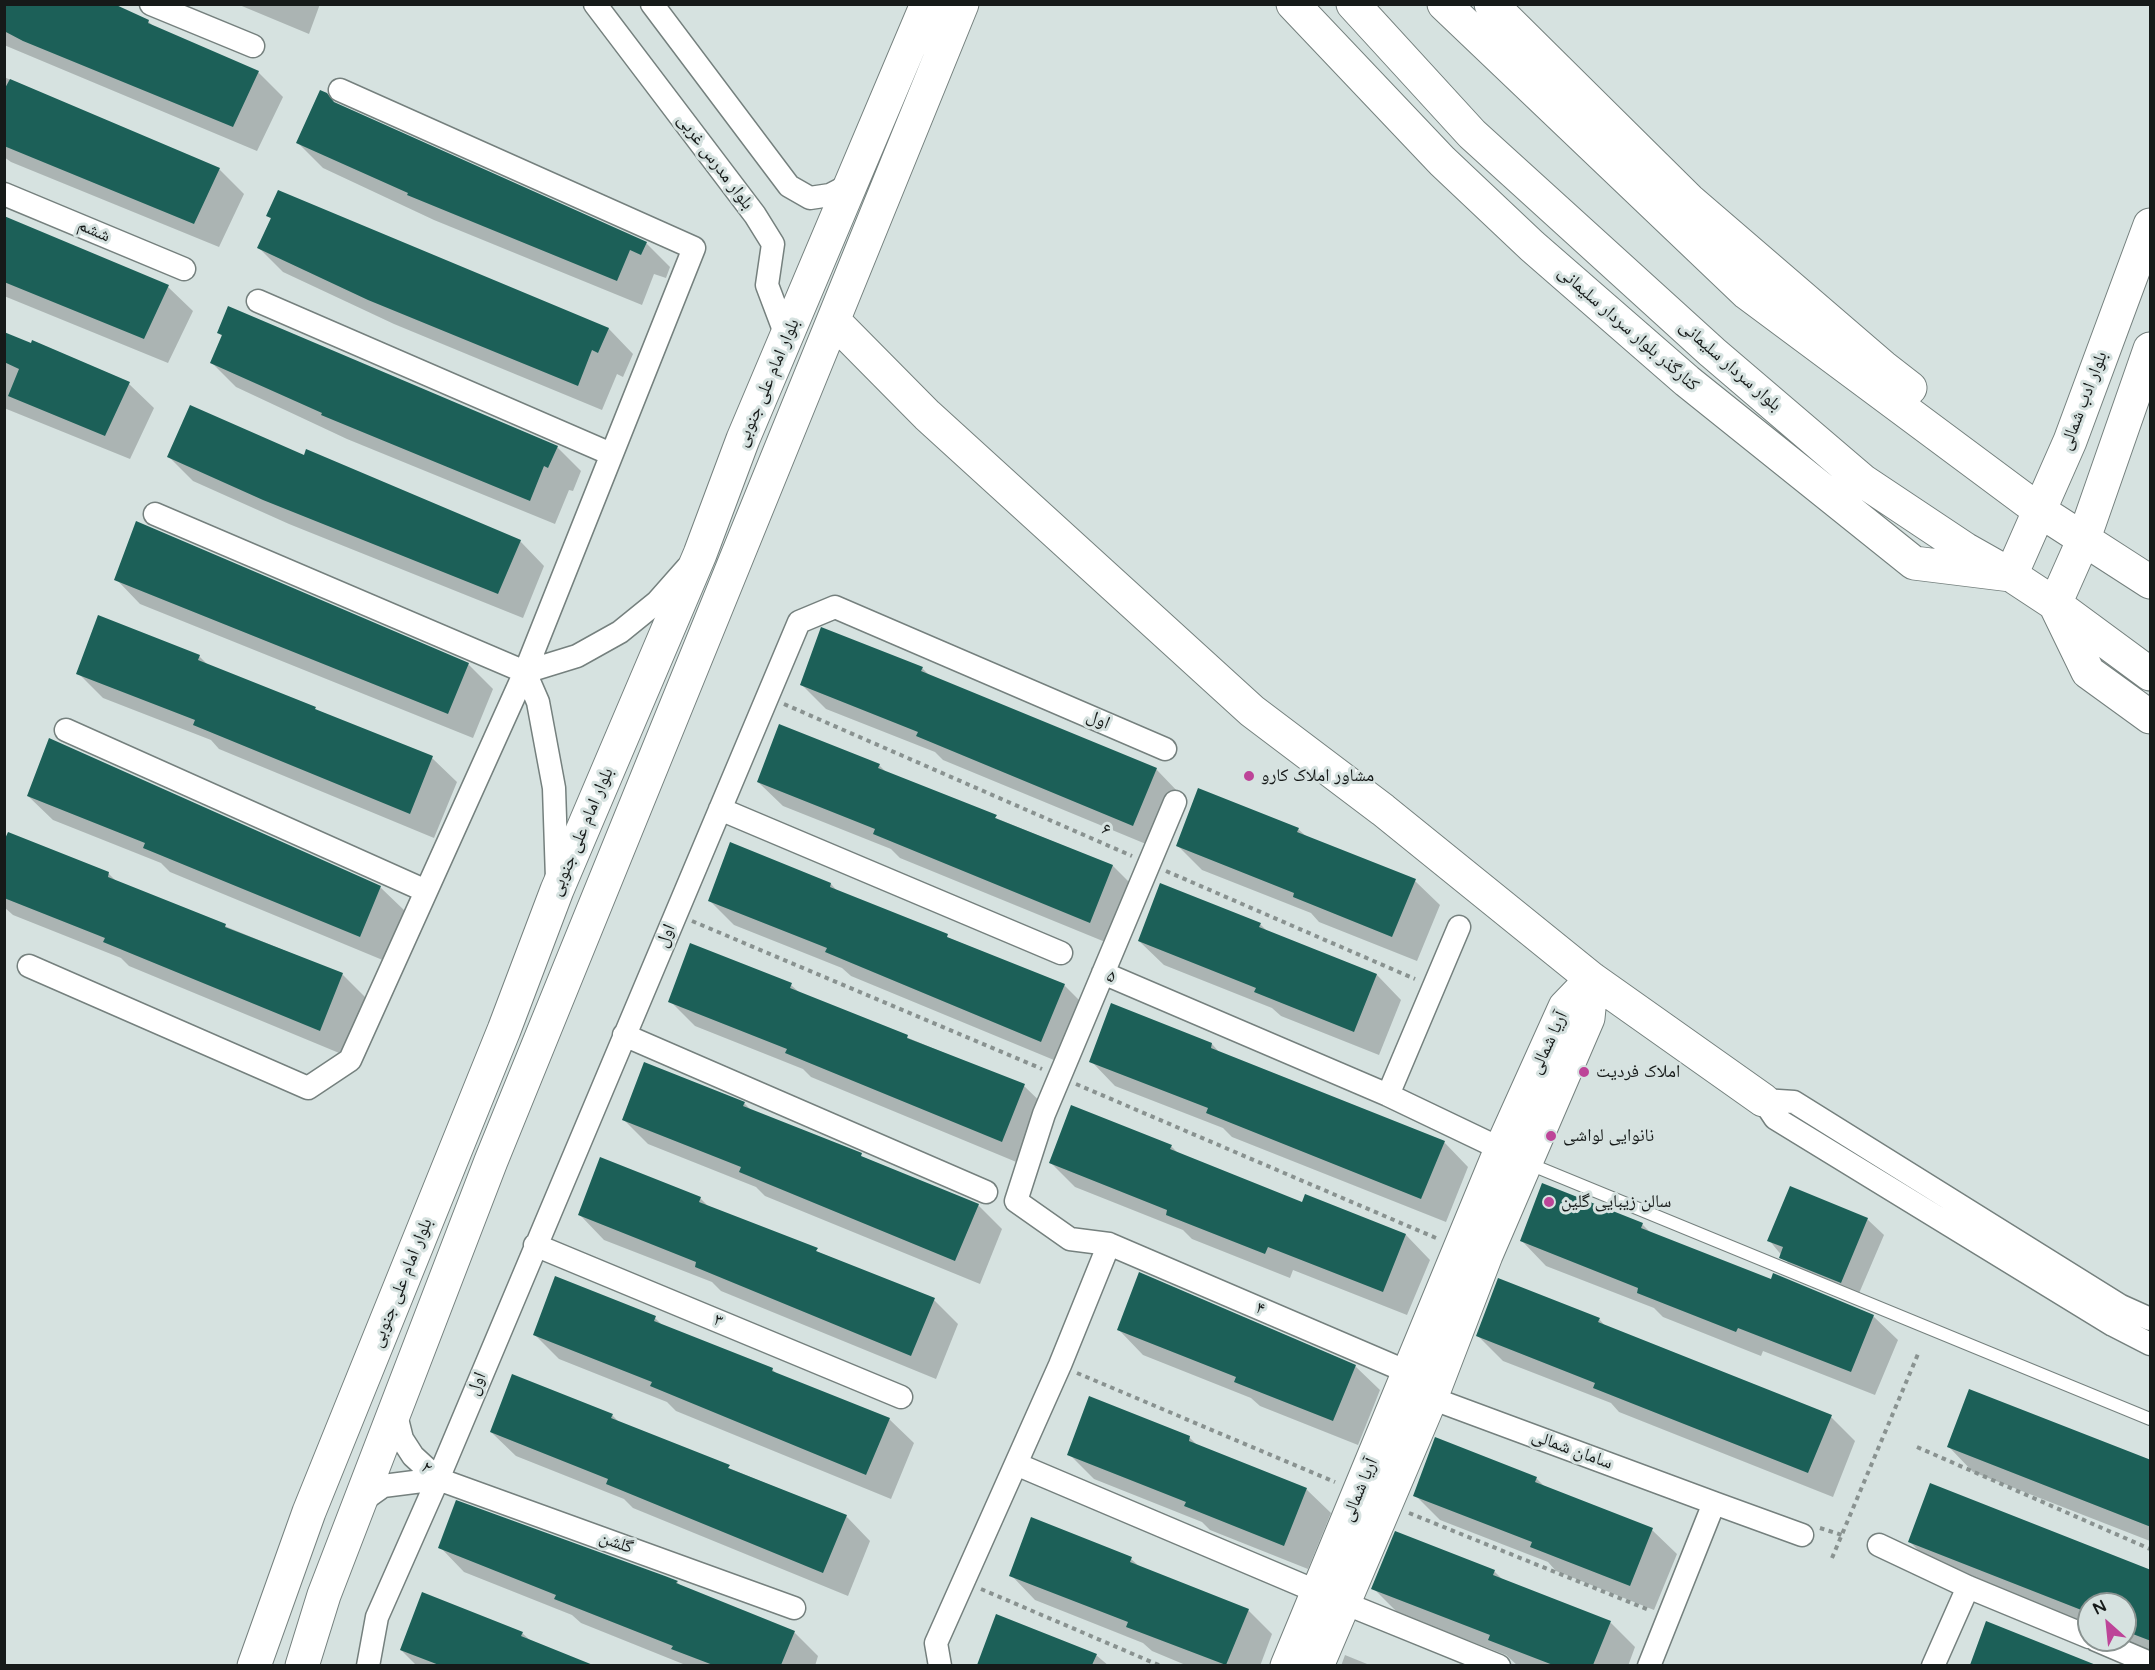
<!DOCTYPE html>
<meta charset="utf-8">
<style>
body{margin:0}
#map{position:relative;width:2155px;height:1670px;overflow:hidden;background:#d6e2e0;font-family:"Varela Round",sans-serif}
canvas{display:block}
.frame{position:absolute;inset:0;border:6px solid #161a19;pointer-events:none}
.north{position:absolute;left:2077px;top:1592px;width:60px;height:60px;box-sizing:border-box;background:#d6e2e0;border:2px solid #899290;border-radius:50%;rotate:333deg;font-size:16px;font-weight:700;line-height:24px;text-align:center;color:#161a19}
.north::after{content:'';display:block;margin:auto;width:21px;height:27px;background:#bd4498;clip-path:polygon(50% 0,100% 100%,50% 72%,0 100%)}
</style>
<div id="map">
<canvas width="2155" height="1670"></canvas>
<div class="frame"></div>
<div class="north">N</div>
</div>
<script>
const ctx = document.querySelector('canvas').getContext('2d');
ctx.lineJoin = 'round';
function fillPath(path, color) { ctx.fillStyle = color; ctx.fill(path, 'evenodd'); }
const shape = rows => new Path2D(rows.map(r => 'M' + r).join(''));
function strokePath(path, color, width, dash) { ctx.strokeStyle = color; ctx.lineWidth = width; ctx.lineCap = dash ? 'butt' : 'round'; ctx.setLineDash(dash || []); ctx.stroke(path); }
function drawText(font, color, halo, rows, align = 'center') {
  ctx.font = font + ' "Varela Round","Noto Naskh Arabic",sans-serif'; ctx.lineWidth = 6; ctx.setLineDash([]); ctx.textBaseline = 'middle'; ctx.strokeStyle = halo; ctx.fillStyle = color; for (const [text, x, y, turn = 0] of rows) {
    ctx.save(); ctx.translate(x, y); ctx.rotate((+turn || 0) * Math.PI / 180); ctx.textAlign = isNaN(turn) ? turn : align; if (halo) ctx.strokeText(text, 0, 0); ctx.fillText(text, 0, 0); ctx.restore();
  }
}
fillPath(shape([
 [4,4,148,21,155,28,258,72,283,97,257,151,4,45],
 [237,4,320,4,309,34],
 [4,77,219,169,244,194,219,247,11,162,4,157],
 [337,105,646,243,670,267,666,278,654,274,642,305,434,220,323,168,298,143],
 [279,192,609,329,633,354,623,377,617,374,602,410,394,324,283,272,259,248,272,220,268,216],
 [4,218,168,287,193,311,168,363,4,296],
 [219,333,557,447,581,471,573,491,569,490,555,524,347,439,236,387,212,363,223,337],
 [4,334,31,345,33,342,129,384,154,408,130,459,4,408],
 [168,456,304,457,520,541,544,566,523,618,289,524,193,481],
 [116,579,468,664,493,689,473,738,140,604],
 [199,656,208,665,432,758,457,782,434,838,219,749,211,740,103,698,78,673],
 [922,668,931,677,1156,769,1180,794,1158,849,943,760,935,752,826,709,802,685],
 [879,765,888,774,1113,866,1137,890,1115,946,900,858,891,849,783,806,758,782],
 [28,796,380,887,405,911,385,961,170,872,161,863,53,820],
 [1298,829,1307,837,1415,881,1440,905,1417,961,1319,922,1311,913,1202,870,1178,846],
 [4,846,109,874,117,882,342,974,367,999,344,1055,129,966,121,958,13,915,4,907],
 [831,884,839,893,1064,985,1089,1010,1066,1065,851,976,842,968,734,925,710,901],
 [1260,924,1269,933,1377,975,1401,1000,1379,1055,1281,1016,1272,1008,1164,965,1139,941],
 [791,985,800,993,1024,1086,1049,1110,1026,1166,811,1077,803,1069,695,1026,670,1001],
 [1212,1044,1220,1053,1444,1142,1468,1167,1446,1222,1232,1137,1223,1128,1115,1086,1091,1061],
 [744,1103,752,1111,978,1205,1002,1229,980,1284,765,1196,756,1187,648,1144,624,1120],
 [1171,1146,1180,1155,1303,1203,1306,1196,1406,1235,1430,1260,1407,1315,1293,1270,1290,1278,1192,1239,1183,1230,1075,1187,1051,1163],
 [700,1198,709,1207,934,1300,958,1324,936,1379,721,1291,712,1282,604,1240,580,1215],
 [1867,1219,1884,1235,1857,1298,1797,1274,1769,1240],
 [1642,1224,1651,1233,1772,1281,1873,1316,1898,1340,1875,1395,1763,1351,1761,1356,1663,1317,1654,1308,1546,1266,1522,1241],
 [556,1278,655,1318,664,1327,772,1369,778,1375,889,1419,914,1443,891,1499,676,1411,667,1402,559,1359,535,1335],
 [1599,1319,1607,1328,1831,1417,1855,1441,1833,1497,1619,1412,1611,1403,1503,1361,1478,1336],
 [1119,1330,1355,1366,1380,1390,1358,1445,1260,1406,1251,1398,1143,1355],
 [612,1415,621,1424,846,1516,870,1541,848,1596,633,1508,624,1499,516,1456,491,1432],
 [1190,1438,1198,1446,1306,1489,1331,1513,1308,1569,1210,1530,1202,1522,1094,1479,1069,1454],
 [1949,1447,2150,1462,2150,1541,1973,1472],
 [1536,1478,1545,1487,1652,1530,1677,1554,1654,1610,1556,1571,1548,1562,1440,1520,1415,1495],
 [1910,1542,2150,1574,2150,1651,2121,1640,2125,1640,2125,1604,2089,1604,2089,1627,1934,1566],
 [440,1547,677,1582,682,1587,794,1632,818,1656,815,1666,688,1666,581,1623,572,1615,464,1572],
 [1131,1559,1140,1567,1248,1610,1272,1634,1260,1666,1188,1666,1152,1651,1143,1643,1035,1600,1011,1575],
 [1494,1571,1503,1580,1611,1623,1635,1647,1628,1666,1518,1666,1506,1655,1398,1613,1373,1588],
 [997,1616,1096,1655,1109,1666,978,1666],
 [1987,1623,2090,1666,1971,1666],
 [522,1633,531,1641,591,1666,417,1666,401,1650],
 [1345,1655,1372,1666,1341,1666]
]), '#0003');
fillPath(shape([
 [4,4,114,4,149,20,148,23,259,71,233,127,23,41,4,31],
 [10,79,220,168,194,224,4,146,4,90],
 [320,90,327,93,334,102,647,242,641,255,630,250,617,281,407,195,408,193,296,143],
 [278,190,609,328,598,353,592,350,578,386,368,300,257,248,271,218,266,216],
 [4,216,169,285,144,339,4,282],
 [228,306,558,446,548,468,544,466,530,501,321,415,322,413,210,363,222,335,217,333],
 [4,332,31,343,32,340,130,382,105,436,8,396,19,369,4,362],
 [190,405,304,455,306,449,521,540,498,594,263,500,167,457],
 [136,521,469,663,448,714,114,580],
 [98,615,200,655,198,660,316,707,315,709,433,756,410,814,193,725,195,720,76,674],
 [821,627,923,667,921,671,1157,768,1133,826,916,736,918,732,800,685],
 [779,724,880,764,878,768,997,815,995,818,1113,865,1090,923,873,834,875,829,757,782],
 [49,738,381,886,360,937,143,848,145,843,27,796],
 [1198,788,1299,828,1297,832,1416,879,1392,937,1293,897,1294,893,1176,846],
 [8,832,109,872,108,877,226,924,225,927,343,973,320,1031,103,942,105,938,4,898,4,841],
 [730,842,831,883,830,887,948,934,947,937,1065,984,1041,1042,825,952,827,948,708,901],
 [1160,883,1261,923,1259,927,1377,974,1354,1032,1254,992,1256,988,1138,941],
 [690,943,792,983,790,988,908,1035,907,1038,1025,1084,1002,1142,785,1053,787,1049,668,1002],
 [1111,1003,1212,1043,1211,1048,1445,1141,1421,1199,1206,1113,1208,1108,1089,1062],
 [644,1062,745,1102,743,1106,862,1153,861,1156,979,1204,955,1261,739,1172,741,1167,622,1120],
 [1071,1105,1172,1145,1170,1149,1302,1202,1305,1194,1406,1234,1383,1292,1268,1247,1265,1254,1166,1215,1167,1210,1049,1163],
 [600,1157,701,1197,699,1202,818,1248,816,1251,935,1298,911,1356,695,1267,696,1262,578,1215],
 [1542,1183,1643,1223,1641,1228,1771,1279,1773,1273,1874,1315,1851,1372,1738,1328,1736,1332,1637,1293,1638,1288,1520,1241],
 [1790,1186,1868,1218,1841,1283,1779,1258,1783,1247,1767,1241],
 [1139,1272,1356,1365,1333,1421,1234,1382,1236,1377,1117,1330],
 [555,1276,656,1316,654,1321,773,1368,772,1371,890,1418,866,1475,650,1386,652,1382,533,1335],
 [1498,1278,1600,1318,1598,1322,1832,1415,1808,1473,1593,1388,1595,1383,1476,1336],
 [512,1374,613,1414,611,1418,730,1465,728,1468,847,1515,823,1573,606,1484,608,1479,490,1432],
 [1969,1389,2151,1460,2151,1527,1947,1447],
 [1089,1396,1190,1436,1189,1441,1307,1488,1284,1546,1184,1506,1186,1502,1067,1455],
 [1435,1437,1537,1477,1535,1482,1653,1528,1630,1586,1530,1547,1532,1542,1413,1496],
 [1930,1483,2151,1570,2151,1641,2125,1631,2125,1604,2089,1604,2089,1613,1908,1542],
 [456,1500,665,1576,678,1581,676,1583,795,1631,781,1665,713,1665,671,1649,673,1646,554,1599,556,1595,438,1548],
 [1031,1517,1132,1557,1130,1562,1249,1609,1226,1665,1126,1627,1128,1622,1009,1576],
 [1395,1531,1495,1570,1493,1575,1611,1621,1593,1665,1553,1665,1488,1640,1490,1635,1371,1589],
 [422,1592,523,1632,521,1636,593,1665,439,1665,400,1650],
 [996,1614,1097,1654,1092,1665,977,1665],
 [1986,1621,2096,1665,1970,1665]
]), '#1c6058');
const lane = shape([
 [1527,1163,2150,1419]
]);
const street = shape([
 [151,4,253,46],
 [595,4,755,215,773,244,767,285,787,338],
 [652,4,789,186,810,198,830,195,851,184],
 [4,194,184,269],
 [258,301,611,454],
 [155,514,525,672,577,656,620,632,657,602,687,568],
 [525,672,538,702,554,788,557,879],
 [66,730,426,891],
 [720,809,1061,953],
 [29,966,308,1088,350,1060,525,672,694,248,340,90],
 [1103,973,1388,1095,1501,1149],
 [624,1035,986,1192],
 [1388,1095,1459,927],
 [1763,1100,1775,1118,2113,1325,2150,1344],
 [1763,1100,1794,1102,2121,1306,2150,1319],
 [1109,1244,1410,1373],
 [535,1245,901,1397],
 [1431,1398,1714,1503],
 [396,1415,402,1439,413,1456,438,1479,794,1608],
 [1016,1464,1318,1592],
 [362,1501,383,1486,438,1479],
 [1879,1545,1968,1587,2089,1637],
 [1344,1603,1499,1666],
 [2096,1640,2150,1663],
 [368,1666,377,1617,438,1479,799,622,835,607,1165,749],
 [940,1666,936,1643,1060,1365,1109,1244,1070,1239,1016,1201,1044,1114,1175,802],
 [1649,1666,1714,1503,1802,1535],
 [1933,1666,1968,1587]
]);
const secondary = shape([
 [1293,4,1442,161,1532,246,1687,381,1914,563,2011,575,2070,441,2150,225],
 [1353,4,1472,134,1712,352,1863,481,1965,549,2011,575,2055,604,2150,674],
 [1444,4,1747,293,2040,511,2150,582],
 [1491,4,1689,200,1883,367,1910,388],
 [834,321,927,415,1252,711,1383,810,1592,979,1763,1100],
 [2150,349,2083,541,2055,604,2088,672,2150,717],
 [254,1666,309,1512,504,1030,557,890,700,554,743,439,927,4],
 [302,1666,324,1595,491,1161,962,4],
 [1287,1666,1501,1149,1565,1007,1592,979],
 [1317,1666,1431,1398,1486,1255,1588,1018,1592,979]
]);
strokePath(lane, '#75807e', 14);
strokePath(street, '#75807e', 25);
strokePath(secondary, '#75807e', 35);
strokePath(shape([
 [784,704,1132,856],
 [1166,871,1415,979],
 [692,921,1042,1069],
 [1076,1084,1436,1238],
 [1077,1373,1335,1482],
 [1917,1447,2150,1549],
 [1409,1513,1649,1610],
 [1820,1528,1842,1535],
 [1832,1558,1918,1354],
 [981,1589,1161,1666]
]), '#899290', 4, [4.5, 4.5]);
strokePath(lane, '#fff', 12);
strokePath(street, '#fff', 22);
strokePath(secondary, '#fff', 33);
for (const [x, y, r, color] of [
 [1249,776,6,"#bd4498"],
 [1584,1072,6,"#bd4498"],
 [1551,1136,6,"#bd4498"],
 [1549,1202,6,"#bd4498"]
]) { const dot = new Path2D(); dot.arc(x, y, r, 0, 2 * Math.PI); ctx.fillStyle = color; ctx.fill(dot); strokePath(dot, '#d6e2e0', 2); }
drawText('18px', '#161a19', '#d6e2e0', [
 ["بلوار مدرس غربی",715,162,53],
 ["ششم",94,231,23],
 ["کنارگذر بلوار سردار سلیمانی",1628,329,41],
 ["بلوار سردار سلیمانی",1730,366,41],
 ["بلوار امام علی جنوبی",768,383,-67],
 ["بلوار ادب شمالی",2084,401,-69],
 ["اول",1098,720,23],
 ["۶",1106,830,24],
 ["بلوار امام علی جنوبی",582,832,-67],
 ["اول",666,936,-67],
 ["۵",1111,977,24],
 ["آریا شمالی",1549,1043,-65],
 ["بلوار امام علی جنوبی",402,1283,-68],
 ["۴",1260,1309,23],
 ["۳",718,1321,23],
 ["اول",477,1384,-68],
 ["سامان شمالی",1572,1450,20],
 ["۲",426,1468,43],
 ["آریا شمالی",1360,1490,-67],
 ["گلشن",616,1543,20]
]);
drawText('18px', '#161a19', '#d6e2e0', [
 ["مشاور املاک کارو",1261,776],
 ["املاک فردیت",1596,1072],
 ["نانوایی لواشی",1563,1136],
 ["سالن زیبایی گلین",1561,1202]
], 'left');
</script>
